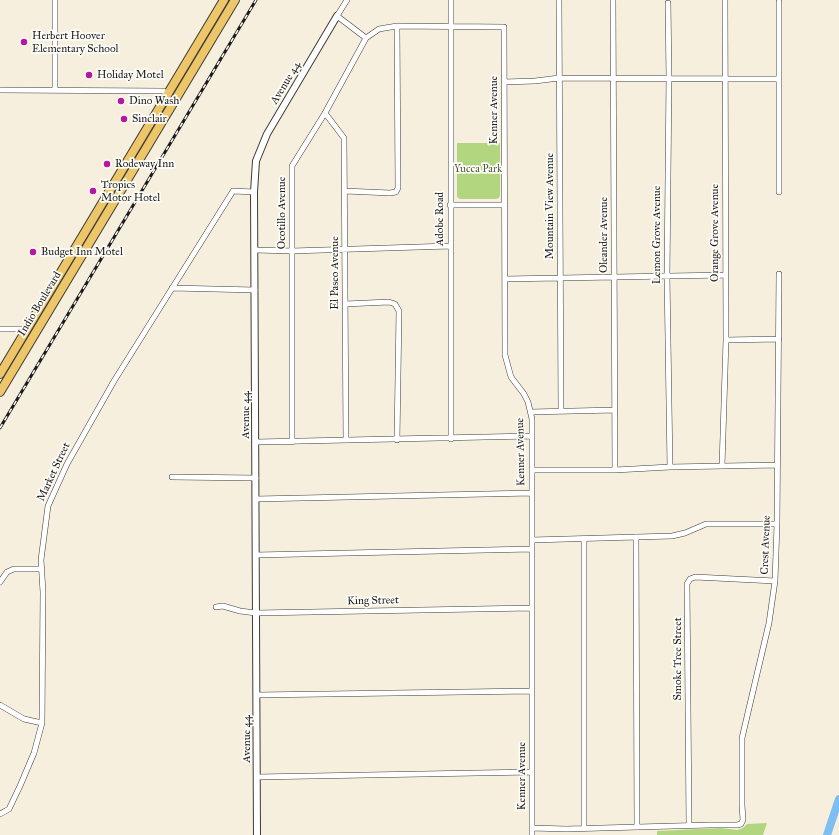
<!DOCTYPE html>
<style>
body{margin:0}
canvas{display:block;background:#f6efdd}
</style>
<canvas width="839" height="835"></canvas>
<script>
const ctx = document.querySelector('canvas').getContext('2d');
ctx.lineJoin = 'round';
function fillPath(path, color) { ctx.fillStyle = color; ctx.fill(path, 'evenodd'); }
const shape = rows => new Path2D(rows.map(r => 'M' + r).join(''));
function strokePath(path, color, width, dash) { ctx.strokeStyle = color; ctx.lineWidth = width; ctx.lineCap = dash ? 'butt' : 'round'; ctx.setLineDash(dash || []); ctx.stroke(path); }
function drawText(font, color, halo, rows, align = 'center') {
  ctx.font = font + ' "IM FELL Great Primer",serif'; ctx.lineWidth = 3.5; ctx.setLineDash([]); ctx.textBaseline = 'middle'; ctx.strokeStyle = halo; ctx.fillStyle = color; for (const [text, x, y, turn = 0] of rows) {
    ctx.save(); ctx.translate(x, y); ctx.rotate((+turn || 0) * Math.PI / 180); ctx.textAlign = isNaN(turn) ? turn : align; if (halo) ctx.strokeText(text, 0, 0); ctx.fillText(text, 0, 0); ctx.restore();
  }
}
fillPath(shape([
 [457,143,500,143,500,195,499,198,496,199,460,199,457,197],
 [767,823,763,835,657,835,657,831,721,828,737,830,743,828,747,824]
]), '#b1d67f');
strokePath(shape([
 [827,835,839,799]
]), '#7ebef3', 8);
const minor = shape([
 [347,0,337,16,366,38],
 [451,0,451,439],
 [613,0,615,470],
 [559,1,561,411],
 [779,2,779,192],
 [668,3,669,78,667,276,670,467],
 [504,82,535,81,559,78,779,79],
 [0,90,163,91,168,94],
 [55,90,55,0],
 [325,113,344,138,346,440],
 [345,191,390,193,396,192,398,188,397,26],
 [450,205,505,205],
 [255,250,292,251,450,246],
 [505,279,725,275],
 [172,288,255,290],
 [345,304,389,302,395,304,399,311,397,440],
 [0,329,20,329,25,332],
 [726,340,779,339],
 [531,412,615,410],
 [256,442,531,436],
 [292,442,292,166,325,113,366,38,379,29,397,26,504,27,505,355,511,377,524,394,528,402,532,419,532,835],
 [722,466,726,340,725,0],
 [532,470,615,470,670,467,777,465],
 [172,477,256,478],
 [256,499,532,493],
 [636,537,637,827],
 [532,540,672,536,685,533,706,524,777,524],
 [256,555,532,549],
 [0,582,7,572,14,569,42,569],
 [216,607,223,606,240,611,256,613,532,608],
 [257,695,532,691],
 [0,705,24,719,42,723],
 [257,777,532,772],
 [0,814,9,809,20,786,34,753,42,723,43,592,41,560,48,506,67,464,114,381,233,191,254,192],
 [689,825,687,584,690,579,695,577,775,581],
 [532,828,566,829,710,825,737,825,741,824,743,820,742,805,742,738,769,623,775,581,777,524,779,274],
 [584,828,584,539]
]);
const tertiary = shape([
 [257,835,254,192,256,161,267,134,337,16]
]);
const primary = shape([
 [0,374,224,0],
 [0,392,235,0]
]);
strokePath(minor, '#3d3c39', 6);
strokePath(tertiary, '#3d3c39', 8);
strokePath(primary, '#3d3c39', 10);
strokePath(minor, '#fff', 5);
strokePath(tertiary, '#fff', 6);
strokePath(primary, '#ecc669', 8);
const rail = shape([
 [0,428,256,0]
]);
strokePath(rail, '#1c1c1c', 3);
strokePath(rail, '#fdfcf7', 1.5, [4.5]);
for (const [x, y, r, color] of [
 [24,42,4,"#b5179e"],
 [89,75,4,"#b5179e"],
 [121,101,4,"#b5179e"],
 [124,119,4,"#b5179e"],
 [107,164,4,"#b5179e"],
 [93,191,4,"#b5179e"],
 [33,252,4,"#b5179e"]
]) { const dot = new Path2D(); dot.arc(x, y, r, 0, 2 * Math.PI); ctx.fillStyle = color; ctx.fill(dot); strokePath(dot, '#fdfcf7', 1.5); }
drawText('11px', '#1c1c1c', '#fdfcf7', [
 ["Herbert Hoover",32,36],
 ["Elementary School",32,49],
 ["Holiday Motel",97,75],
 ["Dino Wash",129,101],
 ["Sinclair",132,119],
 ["Rodeway Inn",115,164],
 ["Tropics",101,185],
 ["Motor Hotel",101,198],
 ["Budget Inn Motel",41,252]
], 'left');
drawText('11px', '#1c1c1c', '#fdfcf7', [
 ["Avenue 44",286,83,-59],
 ["Kenner Avenue",494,110,-90],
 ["Mountain View Avenue",550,206,-90],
 ["Ocotillo Avenue",282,213,-90],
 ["Adobe Road",440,219,-90],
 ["Orange Grove Avenue",715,233,-90],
 ["Oleander Avenue",604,235,-90],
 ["Lemon Grove Avenue",657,235,-90],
 ["El Paseo Avenue",335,273,-90],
 ["Indio Boulevard",40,304,-59],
 ["Avenue 44",246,415,-90],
 ["Kenner Avenue",521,452,-91],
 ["Market Street",54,472,-65],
 ["Crest Avenue",766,545,-88],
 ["King Street",373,601,-1],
 ["Smoke Tree Street",678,659,-90],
 ["Avenue 44",247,739,-90],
 ["Kenner Avenue",522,776,-90]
]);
drawText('11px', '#505d3f', '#fdfcf7', [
 ["Yucca Park",478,169]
]);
</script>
